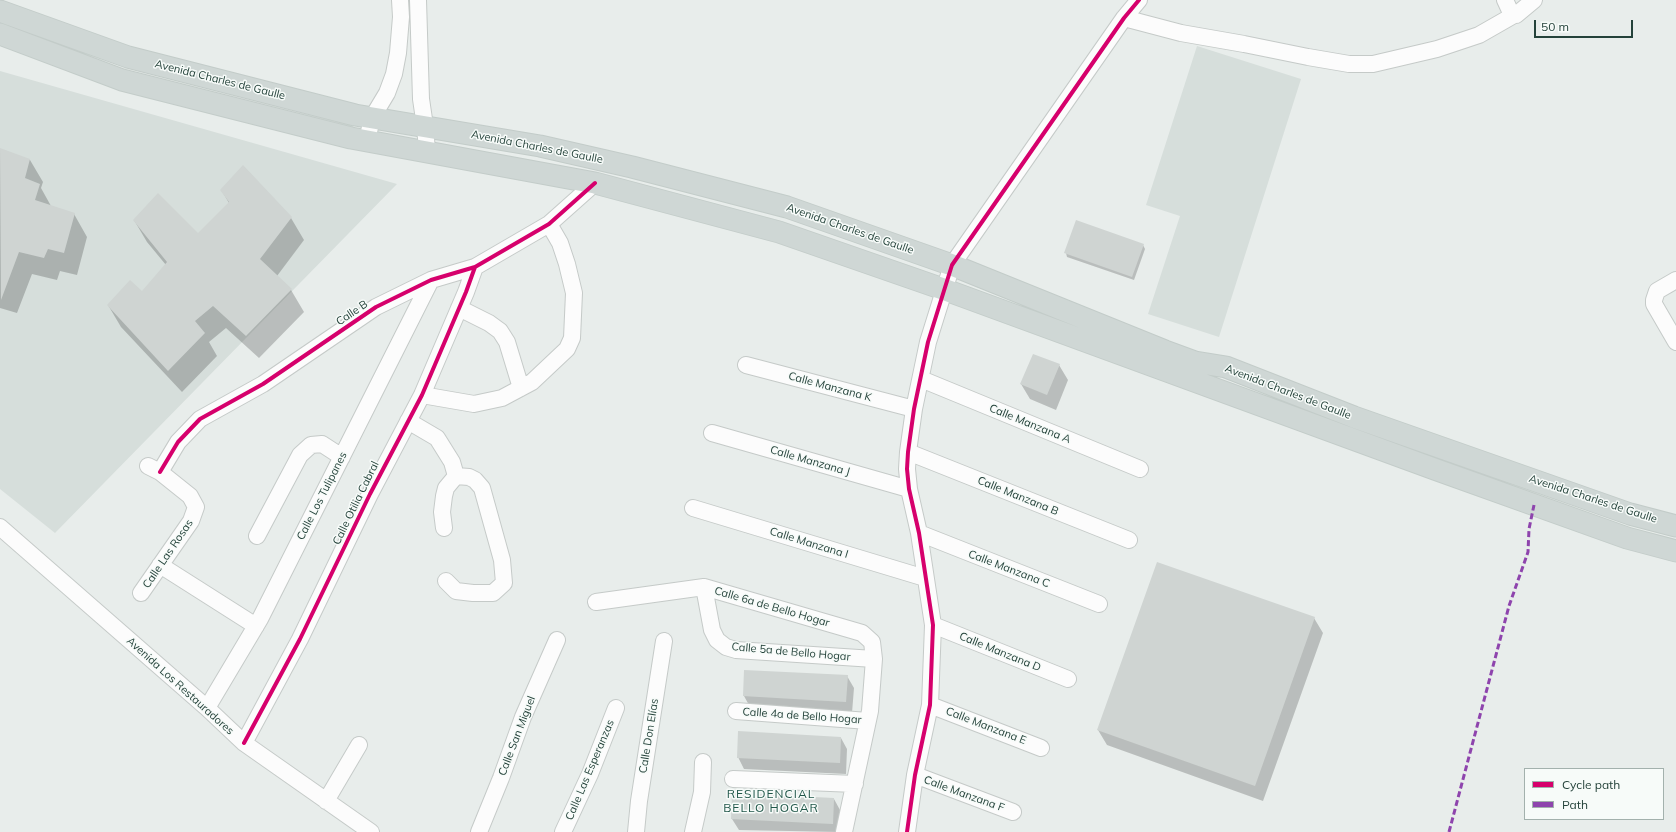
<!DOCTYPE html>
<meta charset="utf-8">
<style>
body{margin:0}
#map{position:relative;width:1676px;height:832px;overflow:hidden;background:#e8edeb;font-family:Mulish,sans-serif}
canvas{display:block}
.legend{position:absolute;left:1524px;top:768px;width:140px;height:52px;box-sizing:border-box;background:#f7fbf9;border:1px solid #a3b1ad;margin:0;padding:5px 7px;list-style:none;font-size:12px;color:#24423a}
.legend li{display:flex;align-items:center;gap:8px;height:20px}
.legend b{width:20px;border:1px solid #a3b1ad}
.scale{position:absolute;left:1534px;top:20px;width:99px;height:18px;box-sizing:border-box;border:2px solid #24423a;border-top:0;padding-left:5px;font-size:12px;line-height:14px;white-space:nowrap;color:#24423a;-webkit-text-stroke:3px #f7fbf9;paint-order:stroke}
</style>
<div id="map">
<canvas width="1676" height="832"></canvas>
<ul class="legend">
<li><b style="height:5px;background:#d6006c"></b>Cycle path</li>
<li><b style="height:5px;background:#8e44ad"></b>Path</li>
</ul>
<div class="scale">50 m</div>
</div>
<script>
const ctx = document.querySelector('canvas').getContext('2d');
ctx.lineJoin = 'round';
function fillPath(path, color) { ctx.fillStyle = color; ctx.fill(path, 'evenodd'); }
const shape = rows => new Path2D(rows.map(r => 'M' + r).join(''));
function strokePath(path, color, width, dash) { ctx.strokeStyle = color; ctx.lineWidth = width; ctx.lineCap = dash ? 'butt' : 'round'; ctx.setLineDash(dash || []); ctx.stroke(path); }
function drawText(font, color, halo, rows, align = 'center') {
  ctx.font = font + ' Mulish,sans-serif'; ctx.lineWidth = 3; ctx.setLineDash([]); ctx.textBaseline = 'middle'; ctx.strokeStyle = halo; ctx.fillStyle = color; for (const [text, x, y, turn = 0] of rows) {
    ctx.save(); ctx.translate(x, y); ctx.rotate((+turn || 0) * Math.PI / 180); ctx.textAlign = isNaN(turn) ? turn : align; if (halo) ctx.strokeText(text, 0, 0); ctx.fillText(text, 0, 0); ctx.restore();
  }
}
fillPath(shape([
 [1197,46,1301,79,1219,337,1148,314,1180,216,1146,205],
 [0,71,397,184,55,533,0,489]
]), '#d6dedb');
fillPath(shape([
 [0,149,30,160,43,182,41,188,51,206,74,214,87,237,77,275,60,271,57,280,32,274,17,313,0,308],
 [243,166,291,218,304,240,277,276,291,290,304,312,259,358,226,328,209,342,217,356,182,392,121,327,108,305,142,293,166,265,147,242,134,220,198,234,229,203,222,191],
 [1143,245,1145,249,1134,280,1067,257,1066,253],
 [1059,365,1068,380,1056,410,1030,399,1021,384],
 [1314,618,1323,633,1263,801,1107,745,1098,730],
 [847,676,854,688,852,713,750,707,744,696],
 [841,738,847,749,846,774,744,769,738,757],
 [834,799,840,810,839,832,739,830,732,819]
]), '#0003');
fillPath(shape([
 [0,148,30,159,25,178,40,184,35,200,75,213,64,253,48,249,44,258,19,252,1,300],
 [243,165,292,217,260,259,292,289,246,336,213,306,195,321,205,333,168,371,107,305,130,280,142,291,167,262,133,220,158,193,198,233,229,202,220,190],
 [1076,220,1144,244,1132,277,1064,253],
 [1033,354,1060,364,1047,395,1020,384],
 [1157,562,1315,617,1255,786,1097,730],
 [744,670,848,675,846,702,743,696],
 [738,731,841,737,840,763,737,758],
 [732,793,834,798,833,824,731,819]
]), '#cfd4d2');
const minor = shape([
 [418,0,421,99,425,126,427,151],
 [1505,0,1511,13,1514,15,1516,15,1534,0],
 [1124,18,1181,33,1244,44,1308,57,1349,64,1373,64,1437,49,1479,35,1514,15],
 [367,141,372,118,387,93,394,74,398,53,401,17,400,0],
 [1676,280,1657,291,1654,300,1654,304,1676,342],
 [459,308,489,323,500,331,507,342,521,388],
 [746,365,914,409],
 [921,379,1140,469],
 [422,395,474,404,502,398,532,382,567,349,572,338,574,293,567,264,560,243,549,224],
 [408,421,437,438,452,462,456,476,469,477,475,480,482,488,502,560,504,583,493,593,473,593,456,591,446,581],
 [712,433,909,489],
 [908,452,1129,540],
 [160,472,178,442,200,419,263,384,376,307,431,280,475,267,549,224,595,183],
 [693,508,925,578],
 [0,527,207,708,244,743,371,832],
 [444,528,442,512,444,496,446,488,456,476],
 [919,533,1099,604],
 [257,536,300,455,311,445,322,444,342,457],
 [160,565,256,626],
 [704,587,712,630,717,640,726,647,736,650,874,659],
 [141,593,191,521,196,507,190,496,160,472,148,466],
 [596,602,704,587,862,633,872,642,874,659,870,711,844,832],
 [933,625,1068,679],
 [930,705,1041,748],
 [207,708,260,619,431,280],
 [736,711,868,721],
 [244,743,300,639,370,494,422,395,466,292,475,267],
 [915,775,1013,812],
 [733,779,855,784],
 [326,801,359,745],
 [479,832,501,778,523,717,557,640],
 [563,832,590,774,616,708],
 [636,832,639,801,664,641],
 [693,832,702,792,703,762],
 [907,832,915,775,930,705,933,625,919,533,909,489,907,469,908,452,914,409,928,342,952,265,1124,18,1139,0]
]);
const major = shape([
 [0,11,128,57,355,115,540,146,632,167,787,207,952,265,1165,351,1195,362,1226,367,1354,417,1630,514,1676,526],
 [0,34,122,80,351,138,595,183,779,232,943,289,1437,470,1627,538,1676,551]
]);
strokePath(minor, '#c5cac8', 18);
strokePath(major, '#c3ccc9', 23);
strokePath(minor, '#fcfcfc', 16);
strokePath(major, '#cfd7d5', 21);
strokePath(shape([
 [1449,832,1509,606,1528,552,1529,529,1534,505]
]), '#8e44ad', 3, [6, 3]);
strokePath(shape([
 [160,472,178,442,200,419,263,384,376,307,431,280,475,267,549,224,595,183],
 [244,743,300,639,370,494,422,395,466,292,475,267],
 [907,832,915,775,930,705,933,625,919,533,909,489,907,469,908,452,914,409,928,342,952,265,1124,18,1139,0]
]), '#d6006c', 4);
drawText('11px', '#24423a', '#f7fbf9', [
 ["Avenida Charles de Gaulle",220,80,14],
 ["Avenida Charles de Gaulle",537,147,11],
 ["Avenida Charles de Gaulle",850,229,19],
 ["Calle B",352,313,-34],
 ["Calle Manzana K",830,387,15],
 ["Avenida Charles de Gaulle",1288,392,21],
 ["Calle Manzana A",1030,424,22],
 ["Calle Manzana J",810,461,16],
 ["Calle Los Tulipanes",322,496,-63],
 ["Calle Manzana B",1018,496,22],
 ["Avenida Charles de Gaulle",1593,499,18],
 ["Calle Otilia Cabral",356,503,-64],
 ["Calle Manzana I",809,543,17],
 ["Calle Las Rosas",168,554,-56],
 ["Calle Manzana C",1009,569,21],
 ["Calle 6a de Bello Hogar",772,607,16],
 ["Calle 5a de Bello Hogar",791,652,5],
 ["Calle Manzana D",1000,652,22],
 ["Avenida Los Restauradores",180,686,42],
 ["Calle 4a de Bello Hogar",802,716,4],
 ["Calle Manzana E",986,726,21],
 ["Calle San Miguel",517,736,-69],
 ["Calle Don Elías",649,736,-81],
 ["Calle Las Esperanzas",590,770,-67],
 ["Calle Manzana F",964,794,20]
]);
ctx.letterSpacing = '1px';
drawText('12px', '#1f5548', '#f7fbf9', [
 ["RESIDENCIAL",771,794],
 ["BELLO HOGAR",771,808]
]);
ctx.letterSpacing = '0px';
</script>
